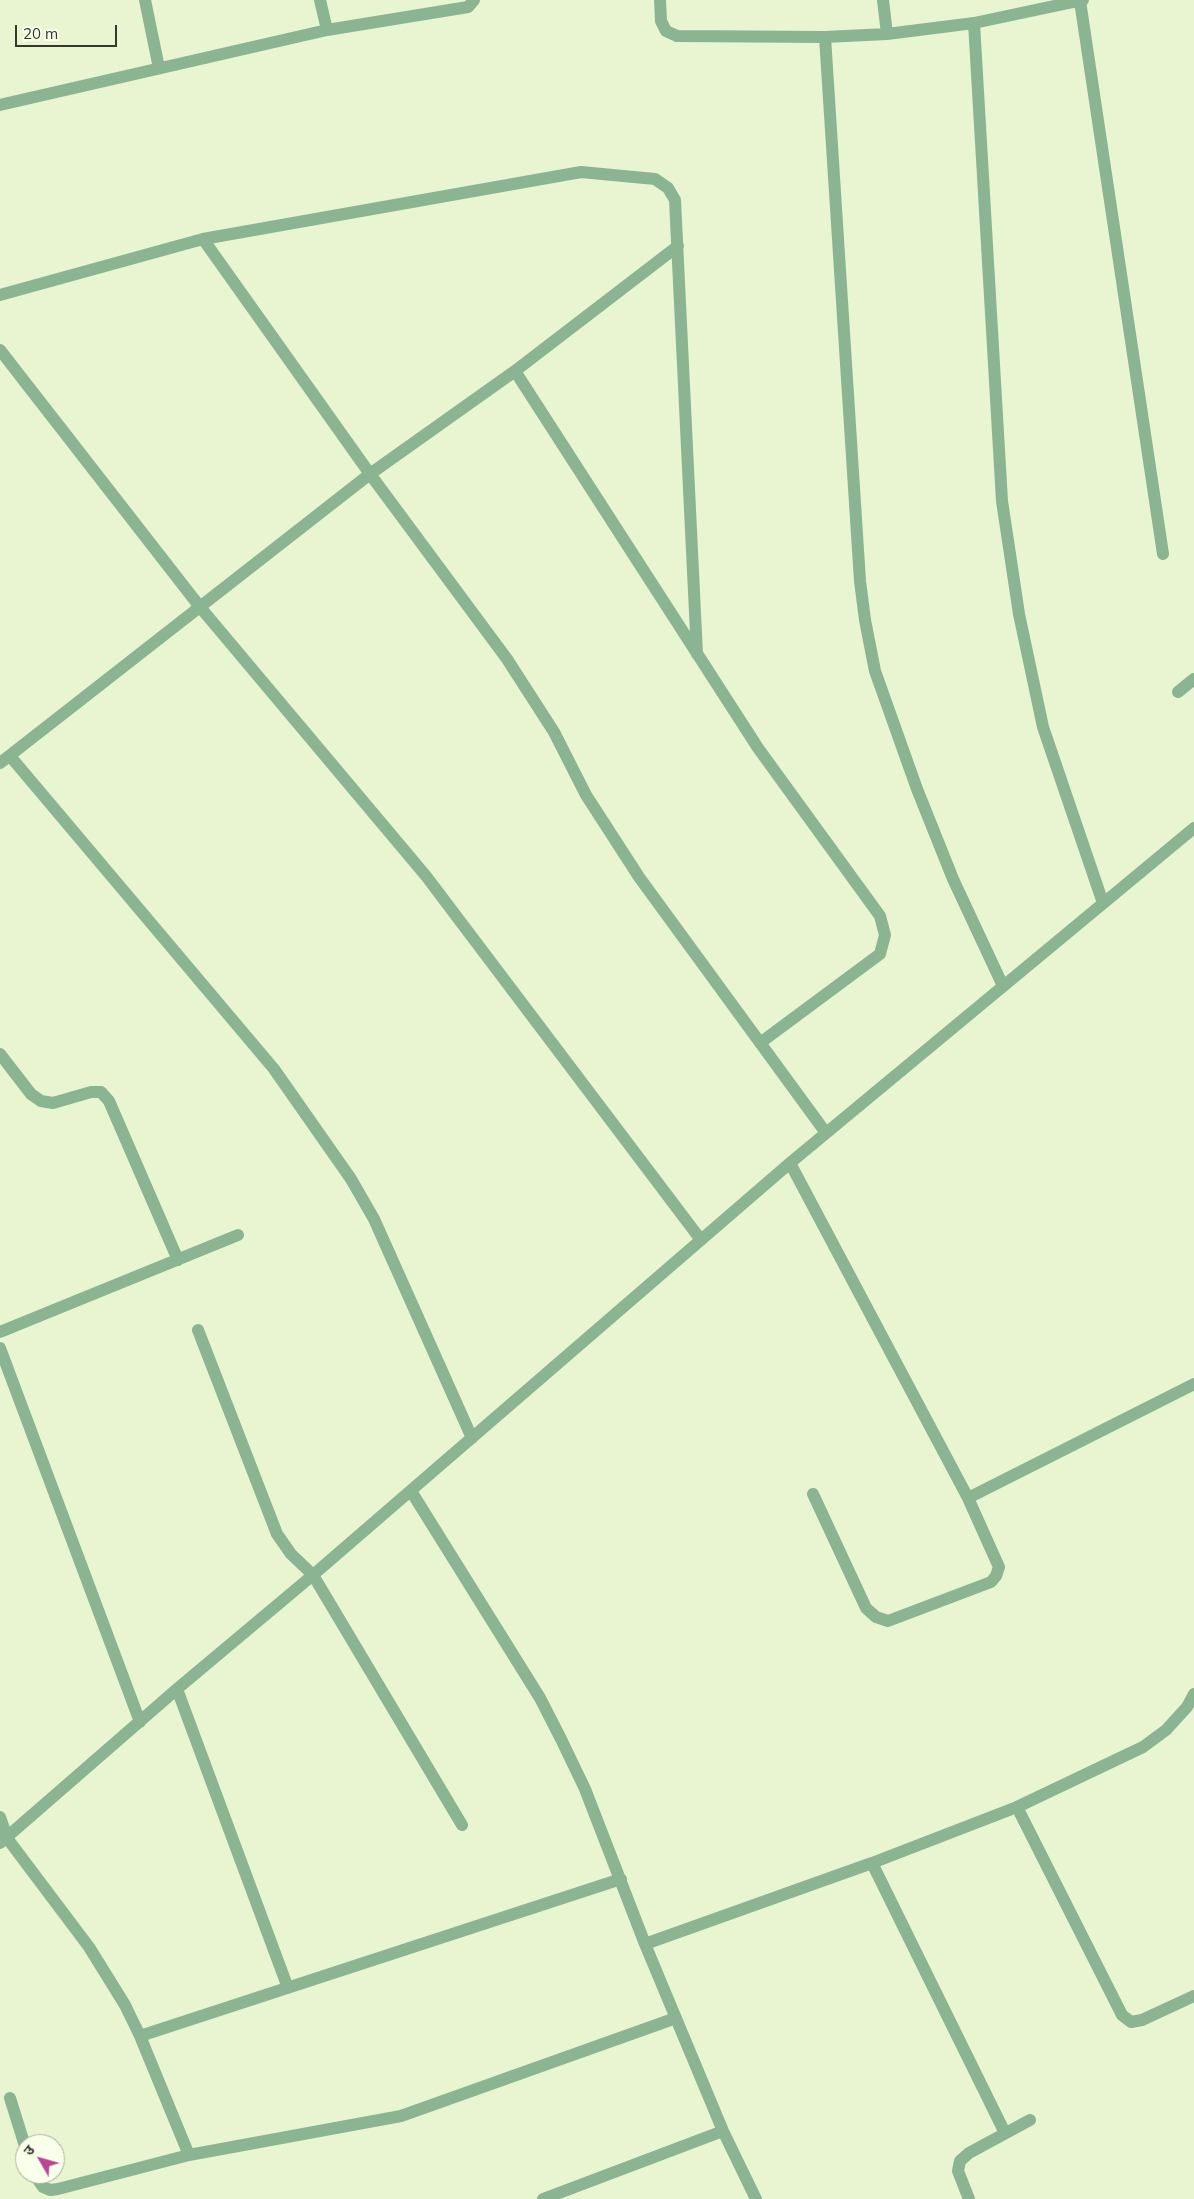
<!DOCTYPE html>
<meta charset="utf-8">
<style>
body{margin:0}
#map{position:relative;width:1194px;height:2199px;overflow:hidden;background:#e9f4d1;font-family:Mulish,"Noto Sans Devanagari",sans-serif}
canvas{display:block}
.north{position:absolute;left:15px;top:2134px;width:50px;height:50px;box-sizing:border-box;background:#f8ffea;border:1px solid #aaaf9e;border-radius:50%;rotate:308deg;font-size:14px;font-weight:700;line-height:20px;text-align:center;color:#34382b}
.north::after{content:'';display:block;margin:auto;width:18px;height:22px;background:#bc4498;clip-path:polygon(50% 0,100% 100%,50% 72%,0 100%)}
.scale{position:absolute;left:15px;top:25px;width:102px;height:22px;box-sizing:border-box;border:2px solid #34382b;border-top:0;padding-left:6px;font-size:15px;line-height:18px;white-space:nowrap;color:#34382b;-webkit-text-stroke:4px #f8ffea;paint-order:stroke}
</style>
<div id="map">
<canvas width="1194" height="2199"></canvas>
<div class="north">उ</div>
<div class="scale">20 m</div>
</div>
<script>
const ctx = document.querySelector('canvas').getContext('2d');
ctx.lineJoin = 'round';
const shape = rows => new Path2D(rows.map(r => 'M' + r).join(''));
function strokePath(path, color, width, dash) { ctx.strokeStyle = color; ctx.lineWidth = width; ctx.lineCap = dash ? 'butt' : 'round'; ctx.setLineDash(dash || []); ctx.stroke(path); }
strokePath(shape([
 [145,0,159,68],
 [320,0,327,30],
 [660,0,661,21,666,31,677,36,825,37,887,34,974,23,1083,0],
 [883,0,887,34],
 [1080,1,1163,554],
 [974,23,1002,501,1019,614,1043,727,1103,903],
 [825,37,860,581,865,620,875,671,917,789,953,879,1003,986],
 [0,105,327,30,468,7,474,0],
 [203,239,370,474,507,659,554,732,586,795,639,877,826,1133],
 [0,295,203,239,581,172,655,179,668,188,675,200,697,654],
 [0,350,200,607,426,876,701,1240],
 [515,371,758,748,880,916,885,935,880,954,760,1043],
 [1178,692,1194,679],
 [10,756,274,1069,351,1179,374,1219,472,1438],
 [0,763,370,474,515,371,678,246],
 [0,1054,31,1094,41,1101,53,1103,91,1092,101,1092,109,1101,178,1260],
 [790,1163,968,1498,999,1567,996,1576,991,1582,888,1621,876,1617,866,1608,813,1494],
 [198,1330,277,1534,291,1554,313,1575,462,1825],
 [0,1332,238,1235],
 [0,1348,140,1722],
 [411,1491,540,1698,561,1739,585,1789,645,1944,723,2131,756,2199],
 [968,1498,1194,1384],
 [177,1689,288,1988],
 [1017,1807,1122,2015,1131,2022,1142,2020,1194,1996],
 [0,1817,7,1838,89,1947,125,2005,140,2036,189,2155],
 [0,1843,177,1689,313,1575,790,1163,1194,828],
 [872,1863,1005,2133],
 [645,1944,872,1863,1017,1807,1143,1747,1166,1730,1187,1707,1194,1694],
 [140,2036,621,1879],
 [10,2098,25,2146],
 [34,2174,43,2187,50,2190,58,2189,189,2155,401,2116,676,2018],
 [543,2199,723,2131],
 [969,2199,958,2171,960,2161,969,2153,1030,2120]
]), '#8ab492', 12);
</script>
